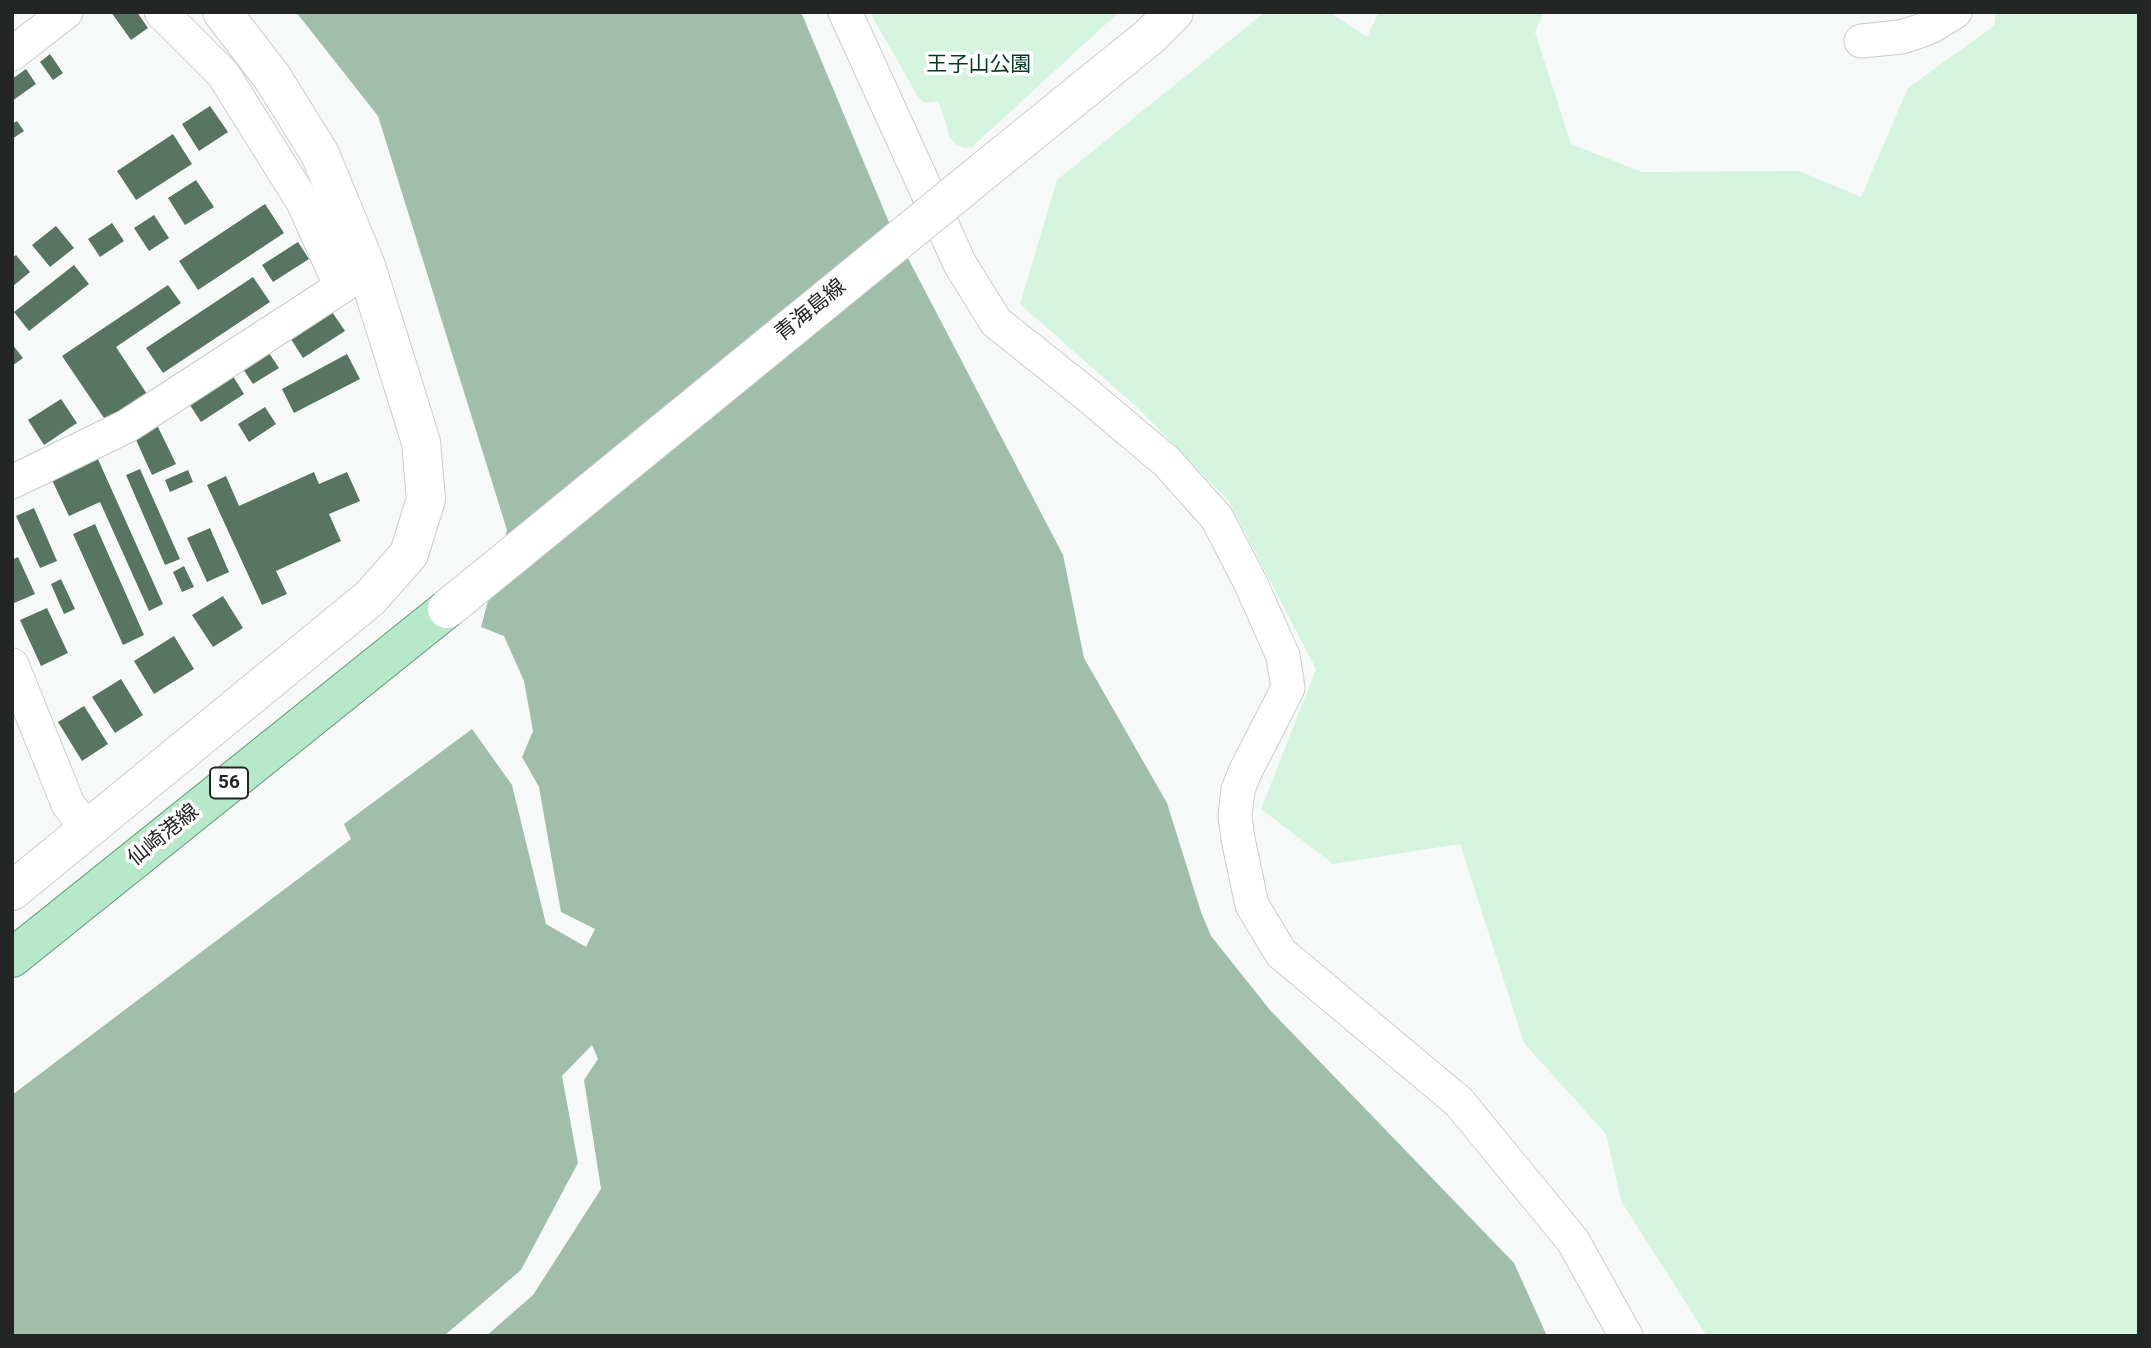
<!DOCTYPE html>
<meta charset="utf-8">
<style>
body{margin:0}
#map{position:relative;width:2151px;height:1348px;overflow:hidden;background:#f6f9f7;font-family:Roboto,sans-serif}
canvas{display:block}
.frame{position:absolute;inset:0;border:14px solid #242525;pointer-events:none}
</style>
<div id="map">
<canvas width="2151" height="1348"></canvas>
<div class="frame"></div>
</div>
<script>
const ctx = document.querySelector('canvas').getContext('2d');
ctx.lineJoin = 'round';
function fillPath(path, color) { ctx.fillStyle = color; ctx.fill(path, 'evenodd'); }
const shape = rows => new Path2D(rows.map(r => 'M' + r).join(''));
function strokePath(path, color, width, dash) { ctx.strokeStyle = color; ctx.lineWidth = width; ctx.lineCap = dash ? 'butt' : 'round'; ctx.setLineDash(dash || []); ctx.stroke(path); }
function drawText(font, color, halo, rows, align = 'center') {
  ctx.font = font + ' Roboto,"Noto Sans JP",sans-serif'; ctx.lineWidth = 7; ctx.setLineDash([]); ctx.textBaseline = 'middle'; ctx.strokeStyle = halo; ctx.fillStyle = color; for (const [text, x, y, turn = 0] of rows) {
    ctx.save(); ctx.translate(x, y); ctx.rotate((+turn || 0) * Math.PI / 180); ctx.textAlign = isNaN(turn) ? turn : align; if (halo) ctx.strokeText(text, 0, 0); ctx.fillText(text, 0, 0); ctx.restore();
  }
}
fillPath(shape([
 [873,12,1119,12,972,147,964,148,956,144,949,137,946,123,938,101,924,103,917,95,872,16],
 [1265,12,1329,12,1367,37,1379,12,1544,12,1535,32,1571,144,1642,172,1799,171,1861,197,1908,88,1994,26,1996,12,2139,12,2139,1336,1707,1336,1621,1201,1606,1134,1524,1043,1460,844,1333,864,1261,809,1316,669,1228,500,1138,408,1020,304,1057,180]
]), '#d5f4e0');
fillPath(shape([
 [296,12,801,12,888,220,1063,555,1084,658,1167,803,1201,912,1211,936,1270,1010,1514,1263,1547,1336,486,1336,533,1295,601,1189,584,1080,598,1059,592,1045,562,1076,578,1163,521,1270,444,1336,12,1336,12,1095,351,839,344,824,472,729,512,785,546,924,586,947,595,929,561,912,539,787,522,757,533,731,524,681,504,636,481,627,507,530,378,116]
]), '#a0beab');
fillPath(shape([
 [111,12,137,12,148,28,131,40],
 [50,54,63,73,53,80,40,62],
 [26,69,36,84,12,101,12,79],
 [210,106,228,132,199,151,182,124],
 [17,121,24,131,12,139,12,124],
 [173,134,192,164,136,200,117,171],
 [196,180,214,207,185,225,168,198],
 [265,204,284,233,198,290,179,261],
 [154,215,169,238,149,251,134,228],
 [112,223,124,241,100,257,88,239],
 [56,226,74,248,50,267,32,245],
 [298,242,309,259,273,282,262,265],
 [16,255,30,272,12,287,12,258],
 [74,265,89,284,29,331,14,312],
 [253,277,270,302,163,373,146,348],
 [168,285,181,303,116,347,147,394,106,421,62,356],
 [330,309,345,331,303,358,289,336],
 [12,344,23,358,12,366],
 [267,350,279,368,253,384,241,366],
 [347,354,360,379,294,413,282,389],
 [231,373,244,394,201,422,188,402],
 [61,399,77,423,44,445,28,420],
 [265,407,276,424,249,442,238,424],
 [155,421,176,464,152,475,132,431],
 [97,457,163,604,149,611,100,502,69,516,51,478],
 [140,469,180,559,165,565,126,475],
 [188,470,193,482,170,492,165,480],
 [314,472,319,484,347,472,360,501,329,514,341,541,276,571,287,594,262,605,207,485,226,476,239,506],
 [34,508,57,561,40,568,16,516],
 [95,524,144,635,123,645,73,534],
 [210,528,229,572,207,582,187,538],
 [18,557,35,594,12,604,12,560],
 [184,566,194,587,182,592,173,572],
 [61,579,75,609,64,614,51,584],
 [223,596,243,628,213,647,192,615],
 [47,608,68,653,41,666,20,620],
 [174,636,194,669,154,694,134,661],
 [121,679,143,715,115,733,92,697],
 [84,706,108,744,82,761,58,722]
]), '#587462');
const street = shape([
 [161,12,223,74,303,202,341,287],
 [845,12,960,264,996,322,1085,393,1167,462,1217,518,1251,584,1283,656,1288,688,1245,772,1238,790,1235,816,1238,839,1252,905,1281,953,1459,1102,1573,1241,1626,1336],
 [1861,41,1901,37,1920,31,1932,26,1955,12],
 [12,54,66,12],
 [12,482,127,426,341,287,366,266],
 [12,665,68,804,87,830]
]);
const secondary = shape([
 [1002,156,1149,37,1174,12],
 [12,891,370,598,409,554,426,499,421,442,366,266,320,154,272,77,222,12]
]);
const primary = shape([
 [12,958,447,609]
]);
strokePath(street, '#cacdcb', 35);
strokePath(secondary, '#cacdcb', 40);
strokePath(primary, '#64997a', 40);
strokePath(street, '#fff', 33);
strokePath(secondary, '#fff', 38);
strokePath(primary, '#b6e8ca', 38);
const secondaryBridge = shape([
 [447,609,1002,156]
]);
strokePath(secondaryBridge, '#cacdcb', 40, []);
strokePath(secondaryBridge, '#fff', 38);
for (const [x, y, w] of [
 [229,783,38]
]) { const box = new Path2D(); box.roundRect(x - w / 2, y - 15.5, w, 31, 5); ctx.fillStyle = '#fff'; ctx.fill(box); strokePath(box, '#242525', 2); }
drawText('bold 19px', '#242525', null, [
 ["56",229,783]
]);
drawText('21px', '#013a20', '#fff', [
 ["王子山公園",979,66]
]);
drawText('21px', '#242525', '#fff', [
 ["青海島線",811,311,-39],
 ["仙崎港線",164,836,-39]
]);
</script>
